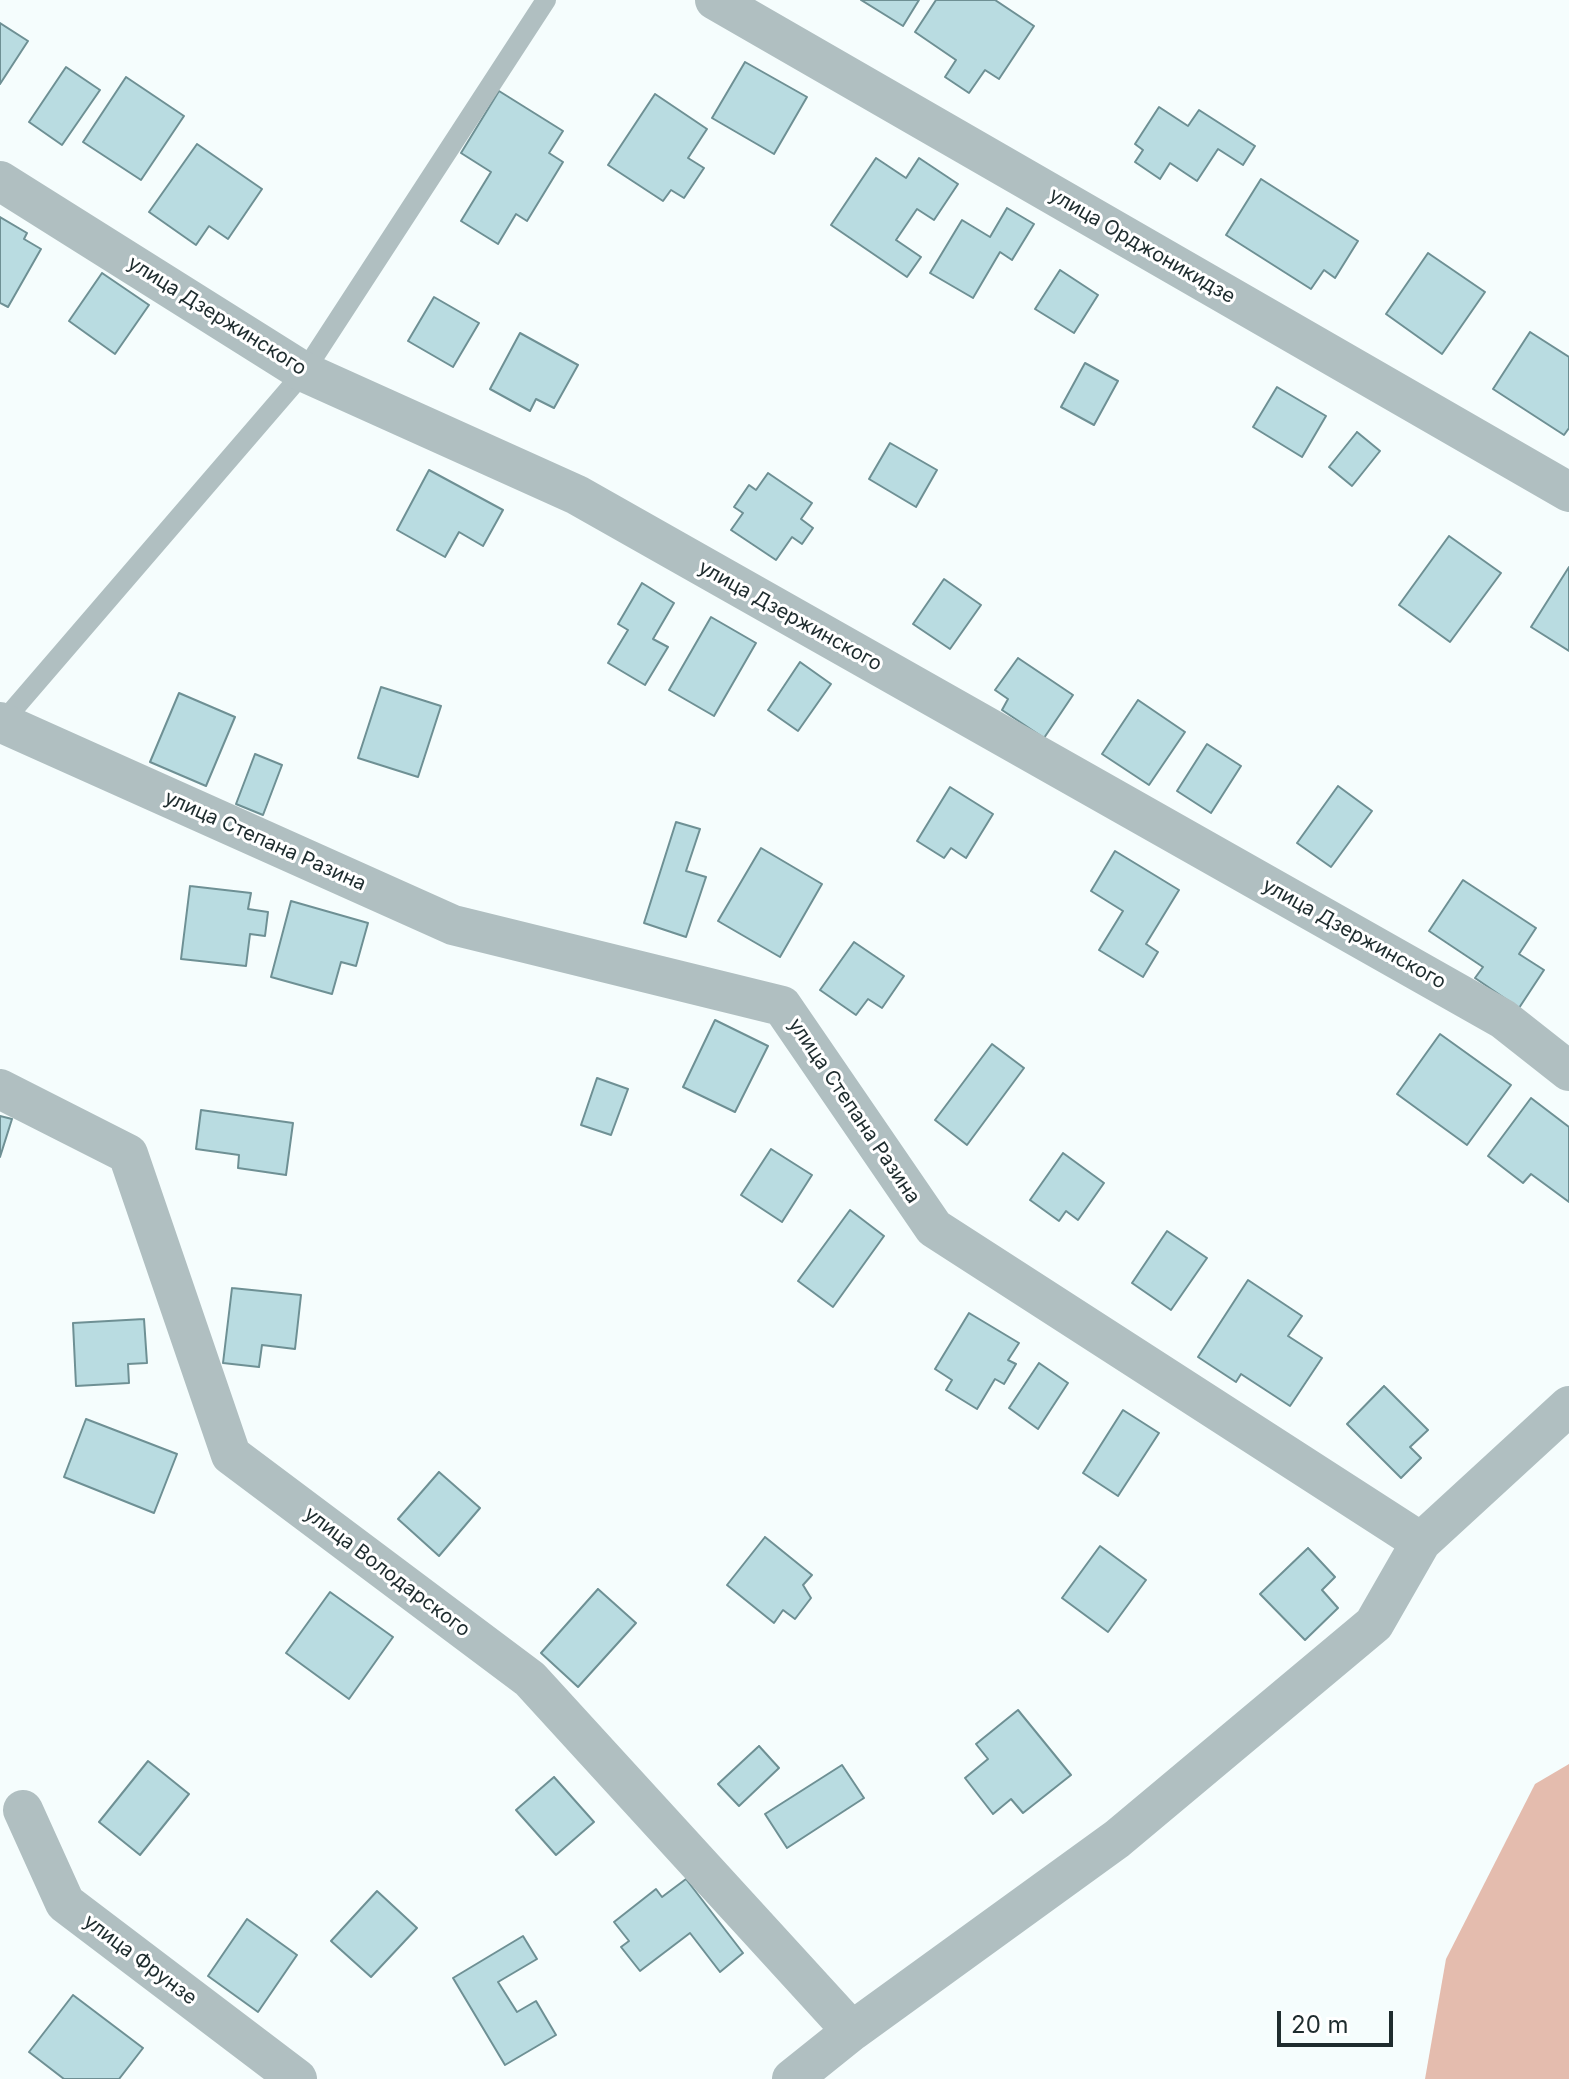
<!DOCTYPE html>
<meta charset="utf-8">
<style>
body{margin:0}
#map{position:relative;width:1569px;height:2079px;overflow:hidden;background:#f5fdfd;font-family:Inter,sans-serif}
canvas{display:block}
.scale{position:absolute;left:1277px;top:2011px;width:116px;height:36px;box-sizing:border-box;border:4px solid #1e2c2e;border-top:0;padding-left:10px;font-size:24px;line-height:28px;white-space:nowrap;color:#1e2c2e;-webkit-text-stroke:6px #fff;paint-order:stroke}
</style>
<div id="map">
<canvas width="1569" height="2079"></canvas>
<div class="scale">20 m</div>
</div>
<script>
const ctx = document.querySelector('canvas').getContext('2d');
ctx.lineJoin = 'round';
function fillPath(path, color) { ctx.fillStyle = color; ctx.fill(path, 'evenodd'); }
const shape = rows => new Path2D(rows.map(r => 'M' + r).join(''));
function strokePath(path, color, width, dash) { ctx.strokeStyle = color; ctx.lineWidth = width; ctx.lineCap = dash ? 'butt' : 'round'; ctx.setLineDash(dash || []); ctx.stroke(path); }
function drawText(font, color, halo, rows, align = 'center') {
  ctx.font = font + ' Inter,sans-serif'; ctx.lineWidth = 6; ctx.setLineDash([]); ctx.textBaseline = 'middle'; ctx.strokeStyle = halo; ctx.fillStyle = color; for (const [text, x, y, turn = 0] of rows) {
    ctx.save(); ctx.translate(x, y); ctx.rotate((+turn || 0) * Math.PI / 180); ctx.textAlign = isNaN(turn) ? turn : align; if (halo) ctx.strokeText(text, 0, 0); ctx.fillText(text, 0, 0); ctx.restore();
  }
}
fillPath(shape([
 [1569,1764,1569,2079,1425,2079,1446,1959,1535,1784]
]), '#e4bcae');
const building = shape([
 [861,0,919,0,903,26,861,0],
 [936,0,995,0,1034,26,999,79,985,70,969,93,945,77,956,60,915,32,936,0],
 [0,23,28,41,0,84,0,23],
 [745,62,807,97,774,154,712,118,745,62],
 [66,67,100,90,62,145,29,122,66,67],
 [126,77,184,116,141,180,83,142,126,77],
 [499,91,563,131,549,153,563,162,527,221,516,214,498,244,461,221,491,172,461,153,499,91],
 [655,94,707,129,688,158,704,168,684,198,671,190,663,201,608,165,655,94],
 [1159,107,1188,126,1199,110,1255,146,1243,165,1218,149,1197,181,1170,163,1160,179,1135,162,1143,150,1135,144,1159,107],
 [197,144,262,189,228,239,209,226,196,245,149,212,197,144],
 [876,158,906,178,919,158,958,184,934,220,917,209,896,240,921,257,907,277,831,225,876,158],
 [1261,179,1358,241,1335,278,1324,270,1311,289,1226,235,1261,179],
 [1007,208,1034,224,1012,260,1000,252,973,298,930,273,962,220,990,237,1007,208],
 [0,217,27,233,24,239,41,249,8,307,0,303,0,217],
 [1428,253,1485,292,1442,354,1386,314,1428,253],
 [1060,270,1098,295,1074,333,1035,309,1060,270],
 [102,273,149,305,115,354,69,321,102,273],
 [434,297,479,323,453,367,408,341,434,297],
 [1530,332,1569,357,1569,428,1564,435,1493,389,1530,332],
 [520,333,578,365,554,408,536,399,530,411,490,389,520,333],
 [1085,363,1118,381,1094,425,1061,407,1085,363],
 [1277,387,1326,416,1302,457,1253,427,1277,387],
 [1357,432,1380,451,1352,486,1329,467,1357,432],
 [890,443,937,470,916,507,869,479,890,443],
 [429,470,503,510,483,546,459,532,445,557,397,530,429,470],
 [768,473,812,503,801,519,813,528,802,544,792,537,776,560,731,530,743,513,734,507,749,485,756,490,768,473],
 [1449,536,1501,573,1450,642,1399,605,1449,536],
 [1569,567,1569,651,1531,627,1569,567],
 [944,579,981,605,950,649,913,624,944,579],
 [642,583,674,603,653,639,668,647,645,685,608,663,628,630,618,624,642,583],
 [711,617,756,643,714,716,669,690,711,617],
 [1018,658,1073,695,1044,738,1002,710,1008,699,995,690,1018,658],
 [800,662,831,684,798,731,768,710,800,662],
 [381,687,441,706,418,777,358,758,381,687],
 [179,693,235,717,206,786,150,762,179,693],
 [1138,700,1185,732,1149,785,1102,754,1138,700],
 [1207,744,1241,766,1211,813,1177,791,1207,744],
 [255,754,282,765,263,815,236,804,255,754],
 [1338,786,1372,811,1331,867,1297,843,1338,786],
 [950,787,993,814,966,858,951,848,944,858,917,841,950,787],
 [676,822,700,829,686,871,706,877,686,937,644,923,676,822],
 [761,848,822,884,780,957,718,921,761,848],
 [1115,851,1179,890,1146,944,1158,952,1143,977,1099,950,1123,911,1091,891,1115,851],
 [1463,880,1536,928,1519,954,1544,970,1519,1008,1475,978,1483,967,1429,931,1463,880],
 [190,886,251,893,248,909,268,912,265,936,250,934,246,966,181,959,190,886],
 [291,901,368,923,356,966,341,962,332,994,271,977,291,901],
 [854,942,904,976,882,1008,868,999,856,1015,820,990,854,942],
 [715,1020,768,1046,735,1112,683,1087,715,1020],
 [1440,1034,1511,1085,1467,1145,1397,1094,1440,1034],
 [992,1044,1024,1068,967,1145,935,1120,992,1044],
 [597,1078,628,1089,611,1135,581,1125,597,1078],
 [1531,1098,1569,1127,1569,1202,1531,1174,1523,1183,1488,1156,1531,1098],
 [201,1110,293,1123,286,1175,238,1168,239,1155,196,1149,201,1110],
 [0,1116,12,1119,0,1157,0,1116],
 [771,1149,812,1175,782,1222,741,1195,771,1149],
 [1063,1153,1104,1183,1078,1220,1066,1211,1059,1221,1030,1200,1063,1153],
 [850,1210,884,1236,833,1307,798,1281,850,1210],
 [1167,1231,1207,1258,1171,1310,1132,1283,1167,1231],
 [1248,1280,1302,1316,1288,1336,1322,1358,1290,1406,1241,1374,1236,1382,1198,1357,1248,1280],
 [232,1288,301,1295,295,1349,262,1345,259,1367,223,1363,232,1288],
 [969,1313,1019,1343,1008,1360,1016,1364,1004,1384,995,1379,977,1409,946,1390,952,1380,935,1369,969,1313],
 [144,1319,147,1363,128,1364,129,1383,76,1386,73,1323,144,1319],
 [1039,1363,1068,1383,1038,1429,1009,1408,1039,1363],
 [1384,1386,1428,1430,1410,1447,1421,1458,1401,1478,1347,1424,1384,1386],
 [1123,1410,1159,1433,1118,1496,1083,1473,1123,1410],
 [86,1419,177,1454,154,1513,64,1477,86,1419],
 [439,1472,480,1508,439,1556,398,1519,439,1472],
 [765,1537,812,1575,803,1585,811,1598,795,1619,783,1610,774,1623,727,1585,765,1537],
 [1100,1546,1146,1580,1108,1632,1062,1598,1100,1546],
 [1308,1548,1335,1577,1322,1590,1338,1608,1305,1640,1260,1594,1308,1548],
 [598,1589,636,1623,578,1687,541,1653,598,1589],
 [330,1592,393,1637,349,1699,286,1653,330,1592],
 [1018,1710,1071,1775,1023,1813,1011,1799,993,1814,965,1778,988,1759,976,1744,1018,1710],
 [759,1746,779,1768,739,1806,718,1784,759,1746],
 [148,1761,189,1794,140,1855,99,1822,148,1761],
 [842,1765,864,1798,787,1848,765,1814,842,1765],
 [554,1777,594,1822,556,1855,516,1810,554,1777],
 [686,1879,743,1953,720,1972,690,1933,640,1971,621,1947,629,1941,614,1922,656,1889,662,1897,686,1879],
 [377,1891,417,1928,371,1977,331,1941,377,1891],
 [247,1919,297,1955,258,2012,208,1976,247,1919],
 [523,1936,537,1959,498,1982,517,2012,536,2001,556,2035,505,2065,453,1978,523,1936],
 [73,1995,143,2048,119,2079,64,2079,29,2052,73,1995]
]);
fillPath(building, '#b9dce1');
strokePath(building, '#6e9094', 2);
strokePath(shape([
 [0,725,304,372,546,0]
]), '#b0bfc1', 20);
strokePath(shape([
 [715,0,1569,492],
 [0,181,304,372,577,495,1503,1019,1569,1071],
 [0,722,453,925,782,1006,934,1228,1421,1542],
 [0,1089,128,1154,231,1455,530,1679,852,2031],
 [23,1810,65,1903,297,2079],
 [792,2079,852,2031,1117,1839,1374,1624,1421,1542,1569,1406]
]), '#b0bfc1', 40);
drawText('20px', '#1e2c2e', '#fff', [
 ["улица Орджоникидзе",1142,246,30],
 ["улица Дзержинского",217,316,32],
 ["улица Дзержинского",790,616,29],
 ["улица Степана Разина",265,841,24],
 ["улица Дзержинского",1354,934,29],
 ["улица Степана Разина",854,1111,56],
 ["улица Володарского",387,1572,37],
 ["улица Фрунзе",140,1960,37]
]);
</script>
